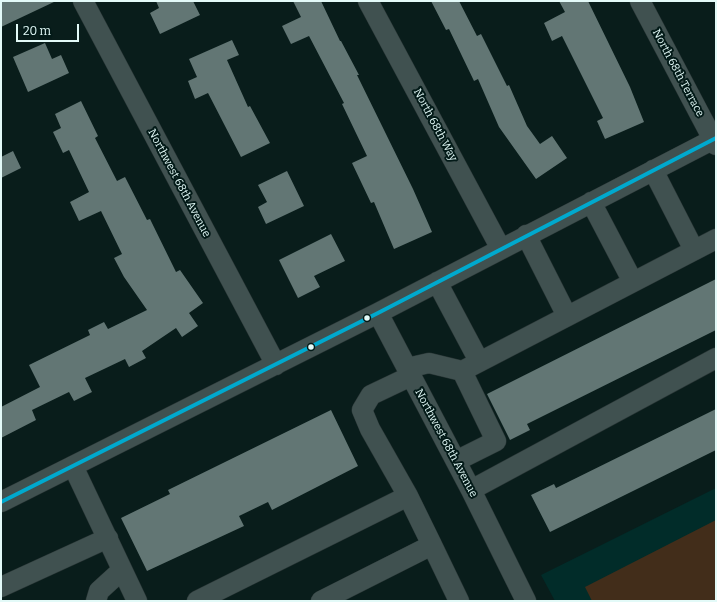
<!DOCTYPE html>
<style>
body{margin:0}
#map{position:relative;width:717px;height:602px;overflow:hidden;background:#091d1b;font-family:Bitter,serif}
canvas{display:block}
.frame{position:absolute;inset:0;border:2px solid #e3faf8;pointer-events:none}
.scale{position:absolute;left:16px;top:24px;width:63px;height:18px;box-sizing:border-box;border:2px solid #e3faf8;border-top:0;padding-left:5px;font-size:12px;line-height:14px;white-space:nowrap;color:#e3faf8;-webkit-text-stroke:3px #031a18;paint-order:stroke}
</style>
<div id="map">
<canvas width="717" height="602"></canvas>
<div class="frame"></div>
<div class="scale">20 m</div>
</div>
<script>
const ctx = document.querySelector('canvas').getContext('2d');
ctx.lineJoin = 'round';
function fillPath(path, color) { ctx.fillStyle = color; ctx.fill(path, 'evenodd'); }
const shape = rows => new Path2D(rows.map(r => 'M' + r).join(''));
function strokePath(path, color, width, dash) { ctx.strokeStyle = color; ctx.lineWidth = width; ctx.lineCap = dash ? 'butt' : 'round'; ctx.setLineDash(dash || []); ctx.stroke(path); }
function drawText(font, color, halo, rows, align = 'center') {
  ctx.font = font + ' Bitter,serif'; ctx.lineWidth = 4; ctx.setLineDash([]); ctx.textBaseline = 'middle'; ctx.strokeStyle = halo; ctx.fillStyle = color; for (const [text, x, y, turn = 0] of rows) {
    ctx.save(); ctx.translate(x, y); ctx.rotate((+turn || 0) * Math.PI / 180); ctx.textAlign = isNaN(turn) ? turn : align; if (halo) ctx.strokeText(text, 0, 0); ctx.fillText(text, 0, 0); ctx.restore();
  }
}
fillPath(shape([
 [716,488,716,601,555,601,541,575]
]), '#012c29');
fillPath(shape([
 [716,520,716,601,592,601,585,587]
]), '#422d1a');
fillPath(shape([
 [1,1,56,1,1,27],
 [156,1,193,1,200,15,160,34,150,13,159,8],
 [293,1,321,1,340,41,341,41,359,75,357,75,413,189,432,232,394,249,374,202,371,203,352,163,367,156,342,104,344,103,309,36,291,44,282,26,301,17],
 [431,1,459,1,477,36,481,34,507,86,509,85,527,126,540,144,552,136,567,158,536,179,499,127,478,79,474,81,449,29,446,30],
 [559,1,588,1,630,87,644,122,605,139,597,121,603,118,562,36,552,41,544,23,565,12],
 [232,40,239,55,227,60,248,107,250,106,270,143,241,157,208,93,195,99,188,81,197,77,189,59],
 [45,43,52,59,61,55,69,73,28,92,13,57],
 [81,101,98,136,95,138,117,181,125,177,147,220,150,219,176,272,180,270,203,303,189,313,198,326,182,337,176,328,142,351,146,358,129,367,125,359,85,378,92,392,74,401,69,392,32,410,36,420,1,438,1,407,40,387,29,365,90,335,88,330,104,322,108,329,147,310,124,277,114,258,122,254,101,211,79,221,70,202,89,192,69,150,63,153,53,132,61,128,55,114],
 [13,151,21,168,1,178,1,157],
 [287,171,304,206,266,224,258,207,267,202,258,185],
 [331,234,345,261,314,276,320,287,298,298,279,260],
 [716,279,716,330,527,424,530,430,510,440,487,394],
 [716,409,716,450,550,532,531,495,554,484,556,488],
 [331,410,358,466,272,510,268,502,239,516,244,526,147,571,121,518,170,494,168,490]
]), '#627674');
const minor = shape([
 [83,1,276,365],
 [368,1,501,249],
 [640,1,716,145],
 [653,170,694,250],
 [591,202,633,282],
 [526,235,567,316],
 [437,282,479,361],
 [378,313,471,490,526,601],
 [407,368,429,363,462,371,716,239],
 [456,461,496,441,462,371],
 [73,466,137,601],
 [471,490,716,358],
 [408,496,370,429,362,410,371,395,411,376],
 [1,502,378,313,716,138],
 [432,545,459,601],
 [1,587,108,538],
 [96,601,99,591,122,570],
 [197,601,408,496,432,545,321,601]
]);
strokePath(minor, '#293636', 21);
strokePath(minor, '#405150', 20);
strokePath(shape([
 [1,502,378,313,716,138]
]), '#00a9ce', 4);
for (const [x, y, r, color] of [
 [367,318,3.5,"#e3faf8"],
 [311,347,3.5,"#e3faf8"]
]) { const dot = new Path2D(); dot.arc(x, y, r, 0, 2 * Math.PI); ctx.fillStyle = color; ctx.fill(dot); strokePath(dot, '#031a18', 1.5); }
drawText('11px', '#e3faf8', '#031a18', [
 ["North 68th Terrace",678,73,62],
 ["North 68th Way",435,125,62],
 ["Northwest 68th Avenue",179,183,62],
 ["Northwest 68th Avenue",446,443,62]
]);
</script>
